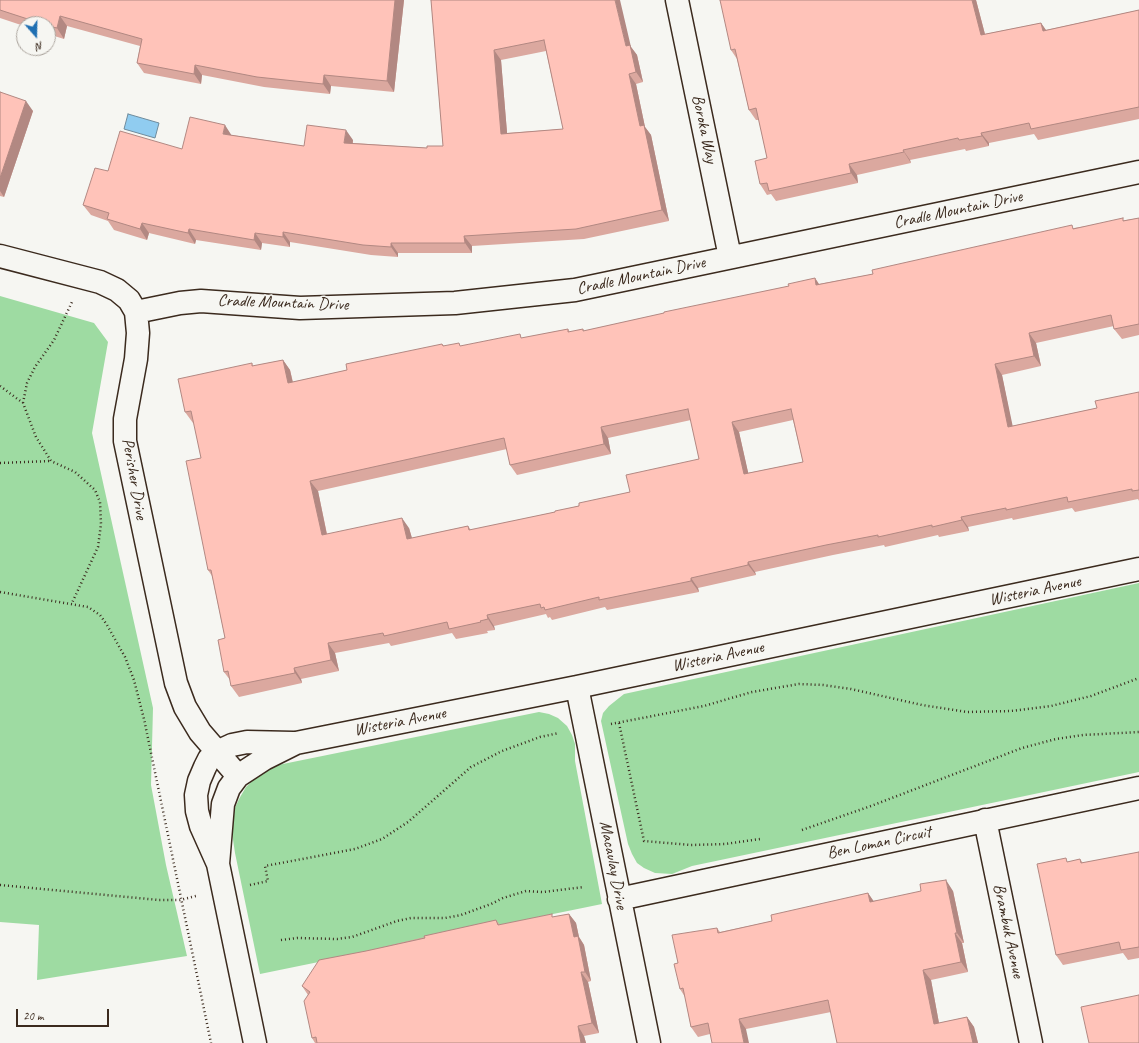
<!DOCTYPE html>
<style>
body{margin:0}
#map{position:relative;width:1139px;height:1043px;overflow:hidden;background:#f6f6f2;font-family:Caveat,sans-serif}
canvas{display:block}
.north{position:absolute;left:16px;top:16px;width:40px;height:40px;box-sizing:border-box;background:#f6f6f2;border:1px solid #aba49d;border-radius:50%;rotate:160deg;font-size:11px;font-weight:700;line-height:16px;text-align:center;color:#3b2a1e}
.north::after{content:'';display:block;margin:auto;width:14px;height:18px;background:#1f6fb2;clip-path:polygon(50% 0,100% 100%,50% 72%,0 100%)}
.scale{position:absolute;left:16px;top:1009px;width:93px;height:18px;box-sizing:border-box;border:2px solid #3b2a1e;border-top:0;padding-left:5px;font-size:12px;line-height:14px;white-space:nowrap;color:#3b2a1e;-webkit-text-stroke:3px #f6f6f2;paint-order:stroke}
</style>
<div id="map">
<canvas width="1139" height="1043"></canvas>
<div class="north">N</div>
<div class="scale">20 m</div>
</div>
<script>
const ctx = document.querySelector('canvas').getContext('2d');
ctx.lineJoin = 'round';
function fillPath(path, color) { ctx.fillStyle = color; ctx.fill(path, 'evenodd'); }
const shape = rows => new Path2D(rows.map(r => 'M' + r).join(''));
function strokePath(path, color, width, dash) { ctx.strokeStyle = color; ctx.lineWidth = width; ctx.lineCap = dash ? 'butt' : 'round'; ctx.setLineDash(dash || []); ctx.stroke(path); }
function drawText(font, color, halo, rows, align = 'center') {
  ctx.font = font + ' Caveat,sans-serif'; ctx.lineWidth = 3; ctx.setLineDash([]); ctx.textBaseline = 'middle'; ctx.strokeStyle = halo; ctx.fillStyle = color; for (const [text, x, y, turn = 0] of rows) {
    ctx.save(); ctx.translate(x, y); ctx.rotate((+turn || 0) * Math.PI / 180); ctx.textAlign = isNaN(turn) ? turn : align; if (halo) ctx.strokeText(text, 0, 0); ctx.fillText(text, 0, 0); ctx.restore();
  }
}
fillPath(shape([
 [0,296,94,323,108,342,92,433,153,708,151,785,166,865,187,956,37,980,39,925,0,922],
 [1139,583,1139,772,692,866,672,874,655,873,644,868,637,863,632,854,628,844,601,721,603,713,609,706,624,694],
 [539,712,549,714,558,718,567,726,572,735,575,744,575,761,602,904,260,974,235,853,231,826,233,812,239,799,246,787,258,775,278,765]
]), '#9edba2');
const water = shape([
 [128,114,159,123,155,138,124,129,128,114]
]);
fillPath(water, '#90ccf0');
strokePath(water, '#6e8b9c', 1);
const minor = shape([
 [677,0,730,257],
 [0,256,100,282,117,290,129,300,136,312,138,333,136,359,125,419,125,441,176,683,185,707,200,732,238,776],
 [136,312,180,303,201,301,300,308,455,303,575,290,1139,172],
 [577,687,649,1043],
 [985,820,1031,1043],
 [218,864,223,804,229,788,238,776,264,759,296,743,577,687,1139,569],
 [619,899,1139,788],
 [255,1043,218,864,201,826,197,811,196,795,199,781,205,767,209,759,217,752,232,745,247,742,293,743]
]);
strokePath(minor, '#3b2a1e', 25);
strokePath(shape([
 [0,386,23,403,36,437,51,461,75,472,95,490,100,502,101,524,98,547,72,603],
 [23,403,27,383,35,367,54,340,72,302],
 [0,463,51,461],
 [0,592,88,607,100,615,107,625,125,657,134,680,144,719,211,1043],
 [619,723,644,841,691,845,725,844,760,839],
 [611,724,704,706,752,692,799,684,823,685,851,689,922,705,967,712,1011,711,1051,706,1091,696,1139,678],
 [802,830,871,806,1022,748,1056,739,1083,735,1139,732],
 [0,885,159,900,180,900,196,896],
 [250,885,268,881,265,866,355,849,382,839,408,822,471,767,502,751,540,737,559,733],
 [281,940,297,938,337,939,352,937,397,921,411,918,445,918,461,915,491,904,503,898,526,891,543,892,584,887]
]), '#3b2a1e', 2.5, [1, 3]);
strokePath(minor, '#f6f6f2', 22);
fillPath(shape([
 [0,0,404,0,394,92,331,86,330,94,264,87,202,75,201,84,144,73,137,63,140,46,67,26,64,39,48,34,48,24,24,24,24,26,0,18],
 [431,0,631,47,637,55,643,82,636,84,645,127,651,135,669,221,584,239,472,246,472,253,398,253,398,257,371,255,290,242,290,247,262,243,261,250,196,240,195,244,149,233,147,240,114,230,108,221,91,215,83,205,108,171,232,135,304,146,353,140,353,143,427,148,443,146],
 [546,51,563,129,507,133,501,60],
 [976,0,985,34,1041,23,1046,30,1139,10,1139,119,1038,140,1034,134,989,143,989,146,966,151,965,149,910,160,911,163,857,175,858,183,776,201,771,194,767,195,760,184,767,158,759,120,756,120,749,110,737,59,731,50],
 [0,92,33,111,4,197,0,196],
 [1139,218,1139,335,1122,339,1114,329,1114,326,1036,343,1041,366,1002,375,1012,426,1097,408,1139,392,1139,501,1138,499,1075,512,1072,508,1013,520,1012,518,968,527,969,531,939,537,938,535,885,547,884,545,833,555,755,572,756,575,698,588,699,592,607,610,605,607,552,620,550,617,548,618,546,614,494,626,495,630,487,631,488,633,456,639,452,633,391,646,389,643,335,653,339,671,301,679,302,683,239,697,231,686,230,680,224,672,225,638,212,576,208,570,201,458,194,422,193,423,185,412,252,363,253,366,283,360,290,370,293,382,347,370,442,344,444,346,462,346,523,338,568,329,570,332,583,329,584,331,789,286,815,278,819,284,873,274,1074,228],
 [691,420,699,459,630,492,555,512,471,530,468,526,412,538,409,528,327,534,318,491,507,449,510,465,517,475,611,454,608,438],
 [793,420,803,462,748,473,739,432],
 [1139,852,1139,958,1128,960,1123,953,1063,965,1056,955,1069,862,1080,859,1083,863],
 [953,891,964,943,962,943,968,972,931,980,939,1023,967,1017,974,1027,978,1043,837,1043,831,1012,746,1029,710,1034,698,1037,691,1027,685,997,680,989,678,963,717,928,720,932,772,921,868,893,873,901],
 [569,914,576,923,579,937,584,945,591,981,588,982,599,1033,584,1036,586,1043,315,1043,312,1038,308,995,302,986,366,951,496,920,500,925,554,917]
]), '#dba89f');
fillPath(shape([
 [395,0,404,0,394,92,387,81],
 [615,0,620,0,631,47,637,55,643,82,636,72,626,46],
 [972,0,976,0,988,46,981,35],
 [60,16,67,26,64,39,57,28],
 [1041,23,1048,33,1043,31],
 [494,50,501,60,508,144,501,134],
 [195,65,202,75,201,84,194,74],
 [629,74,636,84,645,127,651,135,669,221,662,210,640,126],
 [324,75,331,86,330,94,323,84],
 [26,101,33,111,4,197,0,191,0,178],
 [225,125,232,136,223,134],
 [346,130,353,140,351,153,344,143],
 [981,133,989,143,989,146,982,136],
 [903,150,910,160,911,163,904,152],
 [849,164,857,175,858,183,851,173],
 [142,223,149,233,147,240,140,229],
 [189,229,196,240,195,244,188,233],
 [283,232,290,242,290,247,283,237],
 [255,233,262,243,261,250,254,240],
 [464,236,472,246,472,253,465,243],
 [391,243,398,253,398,257,391,247],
 [815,278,822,289,816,285],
 [1029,333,1036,343,1041,366,1034,356],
 [283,360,290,370,295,393,288,383],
 [995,364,1002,375,1015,437,1008,427],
 [732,422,739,432,751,485,744,474],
 [601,427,608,438,611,454,604,444],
 [310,481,318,491,329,545,322,535],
 [961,517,968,527,969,531,962,520],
 [402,518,409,528,415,549,407,539],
 [748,562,755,572,756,575,748,565],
 [691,578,698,588,699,592,691,581],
 [487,615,494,626,495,630,488,619],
 [328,643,335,653,339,671,331,660],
 [294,668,301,679,302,683,295,673],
 [946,880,953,891,964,943,957,933],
 [868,893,875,903,870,902],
 [569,914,576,923,579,937,584,945,591,981,585,972,574,937],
 [955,933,962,943,968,972,961,962],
 [923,970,931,980,941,1034,934,1024],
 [581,972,588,982,599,1033,592,1023],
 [967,1017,974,1027,978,1043,973,1043],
 [739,1019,746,1029,749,1043,744,1043],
 [578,1026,584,1036,586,1043,581,1043]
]), '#b28882');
const building = shape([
 [0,0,395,0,387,81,324,75,323,84,257,77,195,65,194,74,137,63,142,39,60,16,57,28,48,26,48,24,43,24,0,10,0,0],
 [431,0,615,0,626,46,630,45,636,72,629,74,640,126,644,125,662,210,576,229,464,236,465,243,391,243,391,247,363,245,283,232,283,237,255,233,254,240,189,229,188,233,142,223,140,229,107,219,109,213,83,205,95,168,108,171,120,131,182,149,190,117,225,125,223,134,304,146,307,125,346,130,344,143,427,148,427,146,443,146,431,0],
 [544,40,563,129,501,134,494,50,544,40],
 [720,0,972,0,981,35,1041,23,1043,31,1139,10,1139,107,1031,129,1029,123,981,133,982,136,959,140,958,138,903,150,904,152,849,164,851,173,769,191,767,183,760,184,755,161,767,158,756,108,749,110,735,49,731,50,720,0],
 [0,92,26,101,0,178,0,92],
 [1123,218,1123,221,1139,218,1139,324,1114,329,1111,315,1029,333,1034,356,995,364,1008,427,1097,408,1095,401,1139,392,1139,490,1132,491,1132,489,1068,502,1067,497,1006,510,1006,508,961,517,962,520,932,527,932,525,878,537,878,535,826,545,748,562,748,565,691,578,691,581,599,600,599,597,545,610,544,607,541,608,540,604,487,615,488,619,480,621,481,622,449,629,447,622,384,636,383,633,328,643,331,660,294,668,295,673,231,686,228,671,224,672,218,640,225,638,211,570,208,570,186,461,201,458,191,411,185,412,178,379,252,363,252,366,283,360,288,383,347,370,346,364,442,344,443,346,459,343,460,346,520,334,521,338,568,329,568,332,583,329,583,331,664,313,664,312,789,286,788,284,815,278,816,285,873,274,872,270,1072,225,1073,229,1123,218],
 [688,409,699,459,626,475,630,492,579,503,579,506,555,511,555,512,469,530,468,526,407,539,402,518,322,535,310,481,504,438,510,465,604,444,601,427,688,409],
 [791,409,803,462,744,474,732,422,791,409],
 [1139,852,1139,947,1121,950,1119,942,1056,955,1037,864,1066,858,1067,862,1080,859,1081,863,1139,852],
 [946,880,957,933,955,933,961,962,923,970,934,1024,967,1017,973,1043,837,1043,828,1000,739,1019,744,1043,712,1043,708,1023,691,1027,683,988,680,989,674,964,678,963,672,935,717,928,718,933,772,921,771,915,868,893,870,902,921,891,920,884,946,880],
 [552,914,552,917,569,914,574,937,578,936,585,972,581,972,592,1023,578,1026,581,1043,317,1043,316,1037,312,1038,304,1001,310,992,302,986,319,960,366,951,425,938,424,936,496,920,498,925,552,914],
 [1139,995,1139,1043,1089,1043,1081,1007,1139,995]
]);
fillPath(building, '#ffc3b9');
strokePath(building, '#b28882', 1);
drawText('17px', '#3b2a1e', '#f6f6f2', [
 ["Boroka Way",704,129,78],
 ["Cradle Mountain Drive",958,210,-12],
 ["Cradle Mountain Drive",641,276,-12],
 ["Cradle Mountain Drive",283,303,2],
 ["Perisher Drive",134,479,80],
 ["Wisteria Avenue",1035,591,-12],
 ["Wisteria Avenue",718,657,-12],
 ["Wisteria Avenue",400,722,-11],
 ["Ben Loman Circuit",879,843,-12],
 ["Macaulay Drive",613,865,79],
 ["Brambuk Avenue",1008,931,78]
]);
</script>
